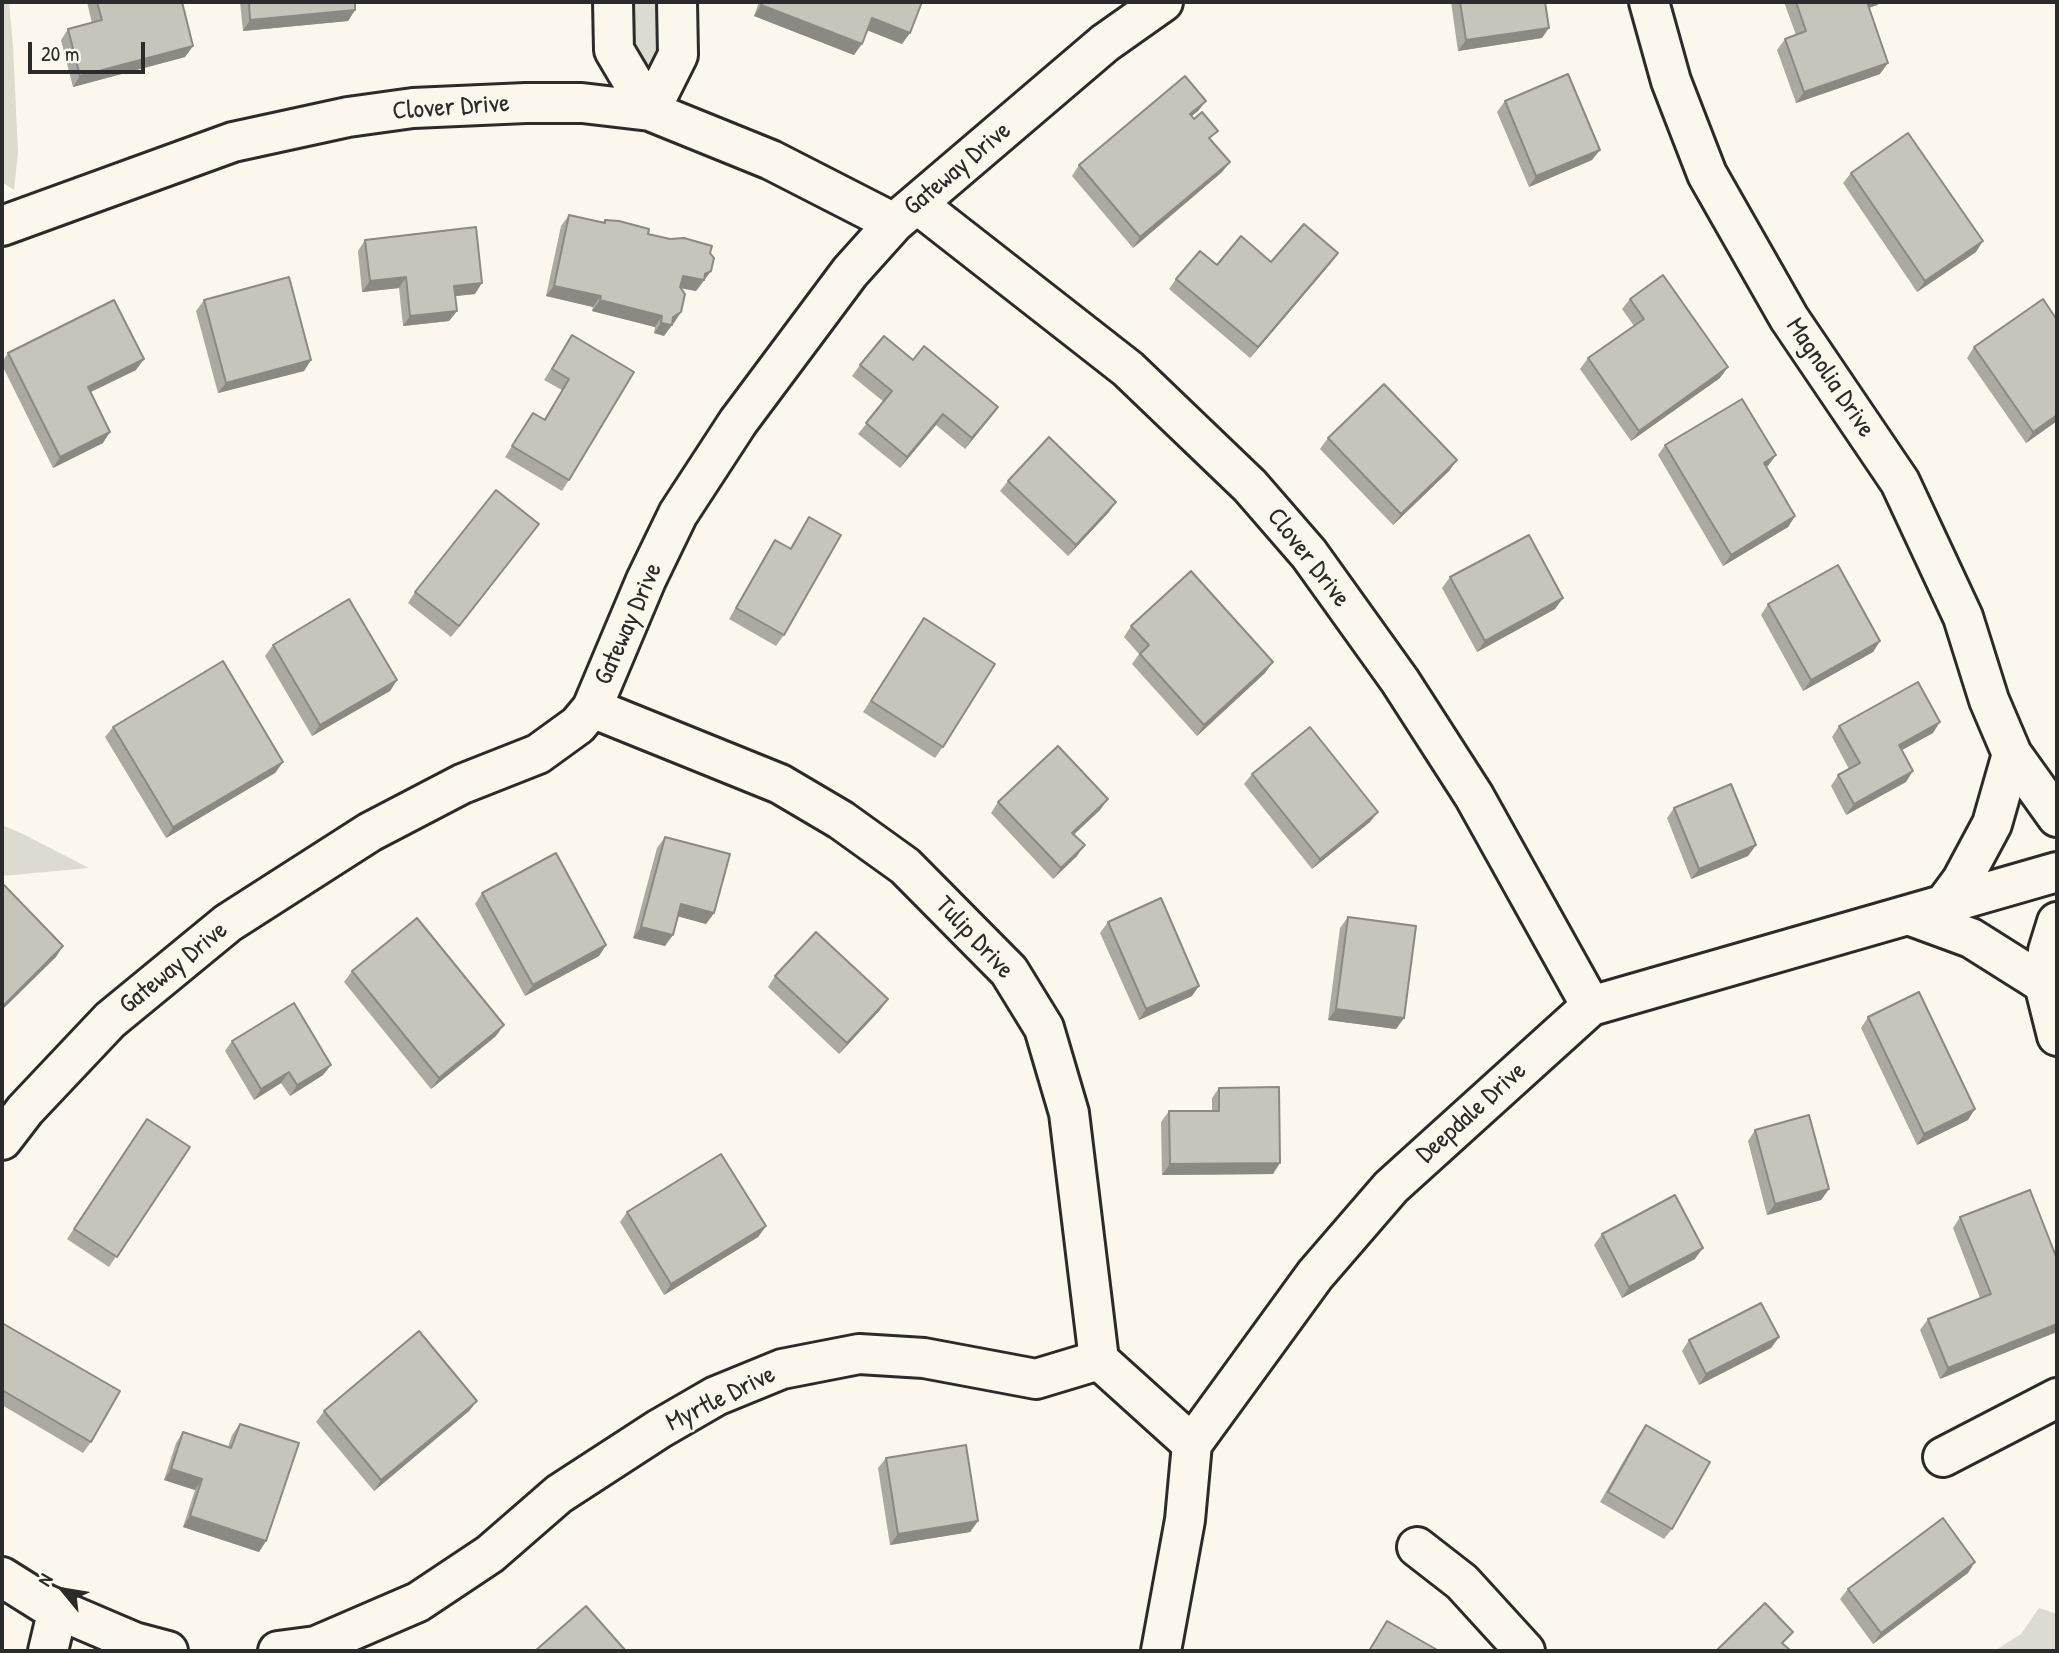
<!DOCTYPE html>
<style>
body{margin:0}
#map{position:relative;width:2059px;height:1653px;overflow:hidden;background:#fbf7ec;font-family:"Patrick Hand",sans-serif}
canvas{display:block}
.frame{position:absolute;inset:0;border:4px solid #2b2b2b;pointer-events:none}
.north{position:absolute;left:28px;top:1555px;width:70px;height:70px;-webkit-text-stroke:5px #fbf7ec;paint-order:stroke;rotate:300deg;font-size:19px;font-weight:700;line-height:28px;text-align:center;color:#2b2b2b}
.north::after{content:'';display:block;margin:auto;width:24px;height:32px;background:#2b2b2b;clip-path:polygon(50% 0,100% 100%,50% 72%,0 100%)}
.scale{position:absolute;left:28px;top:42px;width:117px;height:32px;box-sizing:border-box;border:4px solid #2b2b2b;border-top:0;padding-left:9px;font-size:21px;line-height:24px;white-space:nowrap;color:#2b2b2b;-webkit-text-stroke:5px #fbf7ec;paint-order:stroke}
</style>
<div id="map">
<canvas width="2059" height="1653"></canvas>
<div class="frame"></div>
<div class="north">N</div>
<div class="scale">20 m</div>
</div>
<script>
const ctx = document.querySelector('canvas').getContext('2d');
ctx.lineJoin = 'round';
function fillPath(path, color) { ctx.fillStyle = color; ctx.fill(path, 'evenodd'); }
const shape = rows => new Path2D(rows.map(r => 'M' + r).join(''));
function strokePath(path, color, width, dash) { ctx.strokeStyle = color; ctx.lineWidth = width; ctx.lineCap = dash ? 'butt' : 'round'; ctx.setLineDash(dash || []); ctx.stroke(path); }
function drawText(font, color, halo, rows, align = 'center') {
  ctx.font = font + ' "Patrick Hand",sans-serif'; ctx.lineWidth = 5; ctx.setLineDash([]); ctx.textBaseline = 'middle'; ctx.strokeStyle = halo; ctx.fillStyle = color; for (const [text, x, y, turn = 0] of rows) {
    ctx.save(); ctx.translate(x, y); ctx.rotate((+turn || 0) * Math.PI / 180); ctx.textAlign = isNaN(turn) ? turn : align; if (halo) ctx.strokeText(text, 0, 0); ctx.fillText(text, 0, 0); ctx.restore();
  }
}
fillPath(shape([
 [2,2,9,2,13,46,18,152,14,190,2,182],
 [613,2,678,2,650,111],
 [2,825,23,834,89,868,2,876],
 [2039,1608,2057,1614,2057,1651,1994,1651,2021,1634]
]), '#dddad0');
const street = shape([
 [613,2,614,50,650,111,678,55,677,2],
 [1649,2,1671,81,1707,174,1789,318,1900,482,1963,617,1989,700,2012,754,2057,817],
 [917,204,1128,369,1250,486,1309,554,1400,681,1474,796,1591,1006],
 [2,226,233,142,348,117,413,108,526,103,582,103,650,111,771,160,894,223],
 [592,708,780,784,841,820,905,866,1009,971,1044,1028,1069,1113,1099,1360],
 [1942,907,1962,880,1992,824,2012,754],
 [1911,916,1971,938,2044,984],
 [2057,922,2048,951,2044,984,2057,1036],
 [2,1140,25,1110,110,1020,228,923,370,832,462,784,538,754,578,725,592,708,646,580,678,514,738,422,850,272,894,223,1105,43,1163,2],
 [1099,1360,1192,1444],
 [1943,1457,2057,1398],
 [1417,1547,1462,1582,1525,1651],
 [2,1577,45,1604,134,1642,168,1651],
 [48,1651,58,1609],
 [278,1651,316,1646,418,1602,490,1554,559,1494,659,1429,716,1396,782,1369,859,1354,924,1358,1036,1379,1099,1360],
 [1161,1651,1185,1520,1192,1444,1315,1275,1391,1187,1591,1006,2057,872]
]);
strokePath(street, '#2b2b2b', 44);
strokePath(street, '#fbf7ec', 38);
fillPath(shape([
 [87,2,182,2,193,46,185,57,73,87,61,40,68,29,92,23],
 [240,2,355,2,355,10,348,21,243,31],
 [759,2,922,2,902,44,867,30,854,55,754,16],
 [1451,2,1545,2,1542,38,1458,51],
 [1784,2,1880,2,1877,5,1869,8,1880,74,1796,103,1777,50,1785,39,1796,35],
 [1206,101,1198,111,1192,116,1230,162,1222,172,1133,248,1072,176,1079,165],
 [1505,101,1592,160,1529,187,1497,112],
 [1851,173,1976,252,1917,292,1843,183],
 [569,215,603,222,605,220,648,234,710,253,711,271,696,291,680,288,681,312,664,336,654,333,655,327,592,311,593,307,546,296,561,226],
 [365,240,475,294,455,296,457,311,449,321,403,326,399,288,362,292,358,251],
 [1338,253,1330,264,1250,358,1169,289,1176,279,1217,265,1271,262],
 [1630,299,1720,378,1631,441,1580,369,1588,358,1634,326,1622,309],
 [204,300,311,360,304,371,218,393,196,311],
 [2057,320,2057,421,2026,443,1967,358,1974,347],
 [572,335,569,480,562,491,505,457,533,413,544,419,562,390,544,380],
 [8,353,136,370,91,392,103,443,53,468,2,365,2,362],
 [913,360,998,407,965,449,936,425,900,468,858,434,884,402,852,376,860,365],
 [1328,438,1457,460,1449,471,1393,525,1320,449],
 [1665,445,1776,455,1766,467,1795,516,1788,527,1723,566,1658,455],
 [1008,481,1109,512,1068,556,1000,491],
 [809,517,784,635,776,646,729,619,768,551,775,540,790,548],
 [531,535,451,637,408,603,415,592],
 [1450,577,1563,598,1555,609,1477,652,1442,588],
 [1768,604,1880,641,1873,652,1803,691,1761,615],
 [924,618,943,747,935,758,863,712],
 [1131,626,1265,673,1197,736,1132,664,1139,654,1124,637],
 [273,645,397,680,390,691,312,736,265,656],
 [1839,726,1933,733,1902,750,1906,782,1846,815,1831,786,1838,775,1849,769,1832,737],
 [113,727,283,762,275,773,166,838,105,737],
 [1252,774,1370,822,1312,869,1244,784],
 [1108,799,1100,810,1074,834,1077,856,1053,879,991,813,998,802],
 [1674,808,1756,845,1748,856,1691,879,1667,818],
 [665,837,714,913,706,924,678,916,665,946,633,938,657,848],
 [482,893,606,945,599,956,525,996,475,904],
 [1348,917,1404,1018,1396,1029,1328,1020,1340,928],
 [1108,922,1192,996,1139,1020,1100,933],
 [352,971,496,1036,431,1089,344,982],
 [775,976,888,999,880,1010,839,1054,768,987],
 [1868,1017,1968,1120,1917,1145,1861,1028],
 [232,1041,331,1065,323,1075,290,1096,281,1083,254,1100,225,1051],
 [1219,1088,1273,1174,1162,1175,1161,1122,1169,1111,1212,1111,1212,1098],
 [147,1119,190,1147,109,1267,67,1239],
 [1755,1130,1829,1189,1821,1200,1767,1215,1748,1141],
 [627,1212,766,1226,758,1237,664,1295,620,1222],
 [1960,1217,2057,1259,1940,1379,1920,1330,1928,1319,1980,1298,1953,1228],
 [1602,1234,1695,1259,1622,1298,1594,1245],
 [2,1323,91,1442,83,1453,2,1405],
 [1779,1337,1771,1348,1699,1385,1682,1351,1689,1340],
 [477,1401,469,1411,374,1491,316,1422,324,1411],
 [240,1424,266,1541,259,1552,183,1527,195,1490,164,1480,176,1443,183,1432,228,1447,232,1435],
 [1646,1425,1672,1529,1664,1539,1600,1502,1638,1436],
 [886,1458,978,1521,970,1532,890,1545,878,1468],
 [1968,1573,1873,1644,1840,1599,1848,1589],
 [1387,1621,1439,1651,1368,1651]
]), '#aba9a2');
fillPath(shape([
 [1866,2,1880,2,1877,5,1859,11],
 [761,5,862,44,854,55,754,16],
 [355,10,348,21,243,31,250,20],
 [872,18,910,33,902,44,864,29],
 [1549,28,1542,38,1458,51,1466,40],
 [193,46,185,57,73,87,80,76],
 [1888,63,1880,74,1796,103,1804,92],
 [1206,101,1198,111,1182,124,1190,114],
 [1600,150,1592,160,1529,187,1536,176],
 [1230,162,1222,172,1133,248,1140,237],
 [1983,241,1976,252,1917,292,1925,281],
 [1338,253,1330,264,1250,358,1258,347],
 [711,271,696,291,675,287,683,276,705,274],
 [406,277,399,288,362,292,370,281],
 [482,283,475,294,447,297,454,286],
 [554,286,601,296,593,307,546,296],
 [600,300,662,316,655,327,592,311],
 [457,311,449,321,403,326,410,316],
 [681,312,674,323,671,325,672,325,664,336,654,333,661,323],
 [144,359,136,370,80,397,88,387],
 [311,360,304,371,218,393,226,383],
 [1728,367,1720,378,1631,441,1639,431],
 [998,407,991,417,965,449,972,438],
 [943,414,936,425,900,468,907,457],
 [2057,415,2057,421,2026,443,2033,432],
 [110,432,103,443,53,468,60,457],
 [1776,455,1768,466,1756,473,1764,463],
 [1457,460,1449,471,1393,525,1401,514],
 [1116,502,1109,512,1068,556,1076,545],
 [1795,516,1788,527,1723,566,1731,555],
 [539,524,531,535,451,637,459,626],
 [1563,598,1555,609,1477,652,1485,641],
 [1880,641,1873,652,1803,691,1811,680],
 [1273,662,1265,673,1197,736,1204,725],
 [397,680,390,691,312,736,320,725],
 [1940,722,1933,733,1891,756,1899,745],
 [283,762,275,773,166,838,173,827],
 [1913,771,1906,782,1846,815,1854,804],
 [1108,799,1100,810,1065,843,1072,833],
 [1378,812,1370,822,1312,869,1320,859],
 [1085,845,1077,856,1053,879,1061,868],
 [1756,845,1748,856,1691,879,1699,869],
 [681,904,714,913,706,924,673,915],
 [641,927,673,935,665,946,633,938],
 [606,945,599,956,525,996,533,985],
 [63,946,56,957,2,1010,2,1007],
 [1199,986,1192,996,1139,1020,1146,1009],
 [888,999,880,1010,839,1054,847,1043],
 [1336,1009,1404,1018,1396,1029,1328,1020],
 [504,1025,496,1036,431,1089,439,1078],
 [331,1065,323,1075,290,1096,297,1085],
 [289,1072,281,1083,254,1100,261,1089],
 [1975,1109,1968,1120,1917,1145,1924,1134],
 [1280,1163,1273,1174,1162,1175,1170,1164],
 [1829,1189,1821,1200,1767,1215,1775,1204],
 [766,1226,758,1237,664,1295,671,1284],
 [1703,1248,1695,1259,1622,1298,1629,1287],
 [2057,1324,2057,1332,1940,1379,1948,1368],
 [1779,1337,1771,1348,1699,1385,1706,1374],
 [477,1401,469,1411,374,1491,381,1480],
 [171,1469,202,1479,195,1490,164,1480],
 [190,1516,266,1541,259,1552,183,1527],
 [978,1521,970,1532,890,1545,898,1534],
 [1975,1562,1968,1573,1873,1644,1881,1633]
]), '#8b8984');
const building = shape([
 [97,2,182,2,193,46,80,76,68,29,102,20,97,2],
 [249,2,355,2,355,10,250,20,249,2],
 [763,2,922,2,910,33,872,18,862,44,761,5,763,2],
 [1460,2,1545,2,1549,28,1466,40,1460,2],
 [1796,2,1867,2,1888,63,1804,92,1785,39,1806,31,1796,2],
 [1568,74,1600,150,1536,176,1505,101,1568,74],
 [1185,76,1206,101,1190,114,1194,119,1202,112,1218,131,1209,138,1230,162,1140,237,1079,165,1185,76],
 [1908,133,1983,241,1925,281,1851,173,1908,133],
 [569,215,605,223,605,220,619,221,649,229,648,234,670,239,684,238,712,246,710,253,714,258,711,271,705,274,704,280,683,276,680,287,685,294,681,312,673,317,672,325,661,323,662,316,600,300,601,296,554,286,569,215],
 [1304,224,1338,253,1258,347,1176,279,1200,251,1217,265,1241,236,1271,262,1304,224],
 [476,227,482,283,454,286,457,311,410,316,406,277,370,281,365,240,476,227],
 [1663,275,1728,367,1639,431,1588,358,1644,319,1630,299,1663,275],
 [289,277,311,360,226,383,204,300,289,277],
 [2043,299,2057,320,2057,415,2033,432,1974,347,2043,299],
 [114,300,144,359,88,387,110,432,60,457,8,353,114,300],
 [572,335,634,372,569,480,512,446,533,413,545,420,569,379,552,369,572,335],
 [884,336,913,360,924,346,998,407,972,438,943,414,907,457,866,423,892,391,860,365,884,336],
 [1384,384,1457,460,1401,514,1328,438,1384,384],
 [1742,399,1776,455,1764,463,1795,516,1731,555,1665,445,1742,399],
 [1049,437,1116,502,1076,545,1008,481,1049,437],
 [496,490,539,524,459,626,415,592,496,490],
 [809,517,841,535,784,635,736,608,775,540,791,549,809,517],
 [1529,535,1563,598,1485,641,1450,577,1529,535],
 [1838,565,1880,641,1811,680,1768,604,1838,565],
 [1191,571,1273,662,1204,725,1140,654,1149,645,1131,626,1191,571],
 [349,599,397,680,320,725,273,645,349,599],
 [924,618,995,664,943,747,871,701,924,618],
 [223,661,283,762,173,827,113,727,223,661],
 [1918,682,1940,722,1899,745,1913,771,1854,804,1838,775,1860,763,1839,726,1918,682],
 [1310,727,1378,812,1320,859,1252,774,1310,727],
 [1058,746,1108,799,1072,833,1085,845,1061,868,998,802,1058,746],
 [1731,784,1756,845,1699,869,1674,808,1731,784],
 [665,837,730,854,714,913,681,904,673,935,641,927,665,837],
 [556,853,606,945,533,985,482,893,556,853],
 [4,885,63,946,2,1007,2,888,4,885],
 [1161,898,1199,986,1146,1009,1108,922,1161,898],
 [1348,917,1416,926,1404,1018,1336,1009,1348,917],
 [417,918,504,1025,439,1078,352,971,417,918],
 [816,932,888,999,847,1043,775,976,816,932],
 [1919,992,1975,1109,1924,1134,1868,1017,1919,992],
 [294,1003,331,1065,297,1085,289,1072,261,1089,232,1041,294,1003],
 [1279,1087,1280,1163,1170,1164,1169,1111,1219,1111,1219,1088,1279,1087],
 [1809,1115,1829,1189,1775,1204,1755,1130,1809,1115],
 [147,1119,190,1147,117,1257,74,1229,147,1119],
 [721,1154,766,1226,671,1284,627,1212,721,1154],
 [2030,1190,2057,1259,2057,1324,1948,1368,1928,1319,1991,1294,1960,1217,2030,1190],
 [1675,1195,1703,1248,1629,1287,1602,1234,1675,1195],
 [1761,1303,1779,1337,1706,1374,1689,1340,1761,1303],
 [2,1323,120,1391,91,1442,2,1390,2,1323],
 [419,1331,477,1401,381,1480,324,1411,419,1331],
 [240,1424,299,1443,266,1541,190,1516,202,1479,171,1469,183,1432,231,1448,240,1424],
 [1646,1425,1710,1462,1672,1529,1608,1492,1646,1425],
 [966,1445,978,1521,898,1534,886,1458,966,1445],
 [1943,1518,1975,1562,1881,1633,1848,1589,1943,1518],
 [1765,1603,1793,1632,1782,1643,1791,1651,1716,1651,1765,1603],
 [586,1606,626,1651,535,1651,586,1606],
 [1387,1621,1439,1651,1369,1651,1387,1621]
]);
fillPath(building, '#c7c4bc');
strokePath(building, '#8b8984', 2);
drawText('26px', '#2b2b2b', '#fbf7ec', [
 ["Clover Drive",451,108,-4],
 ["Gateway Drive",958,169,-40],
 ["Magnolia Drive",1830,378,56],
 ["Clover Drive",1308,558,52],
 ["Gateway Drive",629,624,-66],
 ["Tulip Drive",974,938,47],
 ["Gateway Drive",174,968,-39],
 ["Deepdale Drive",1472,1113,-42],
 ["Myrtle Drive",721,1399,-26]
]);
</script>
